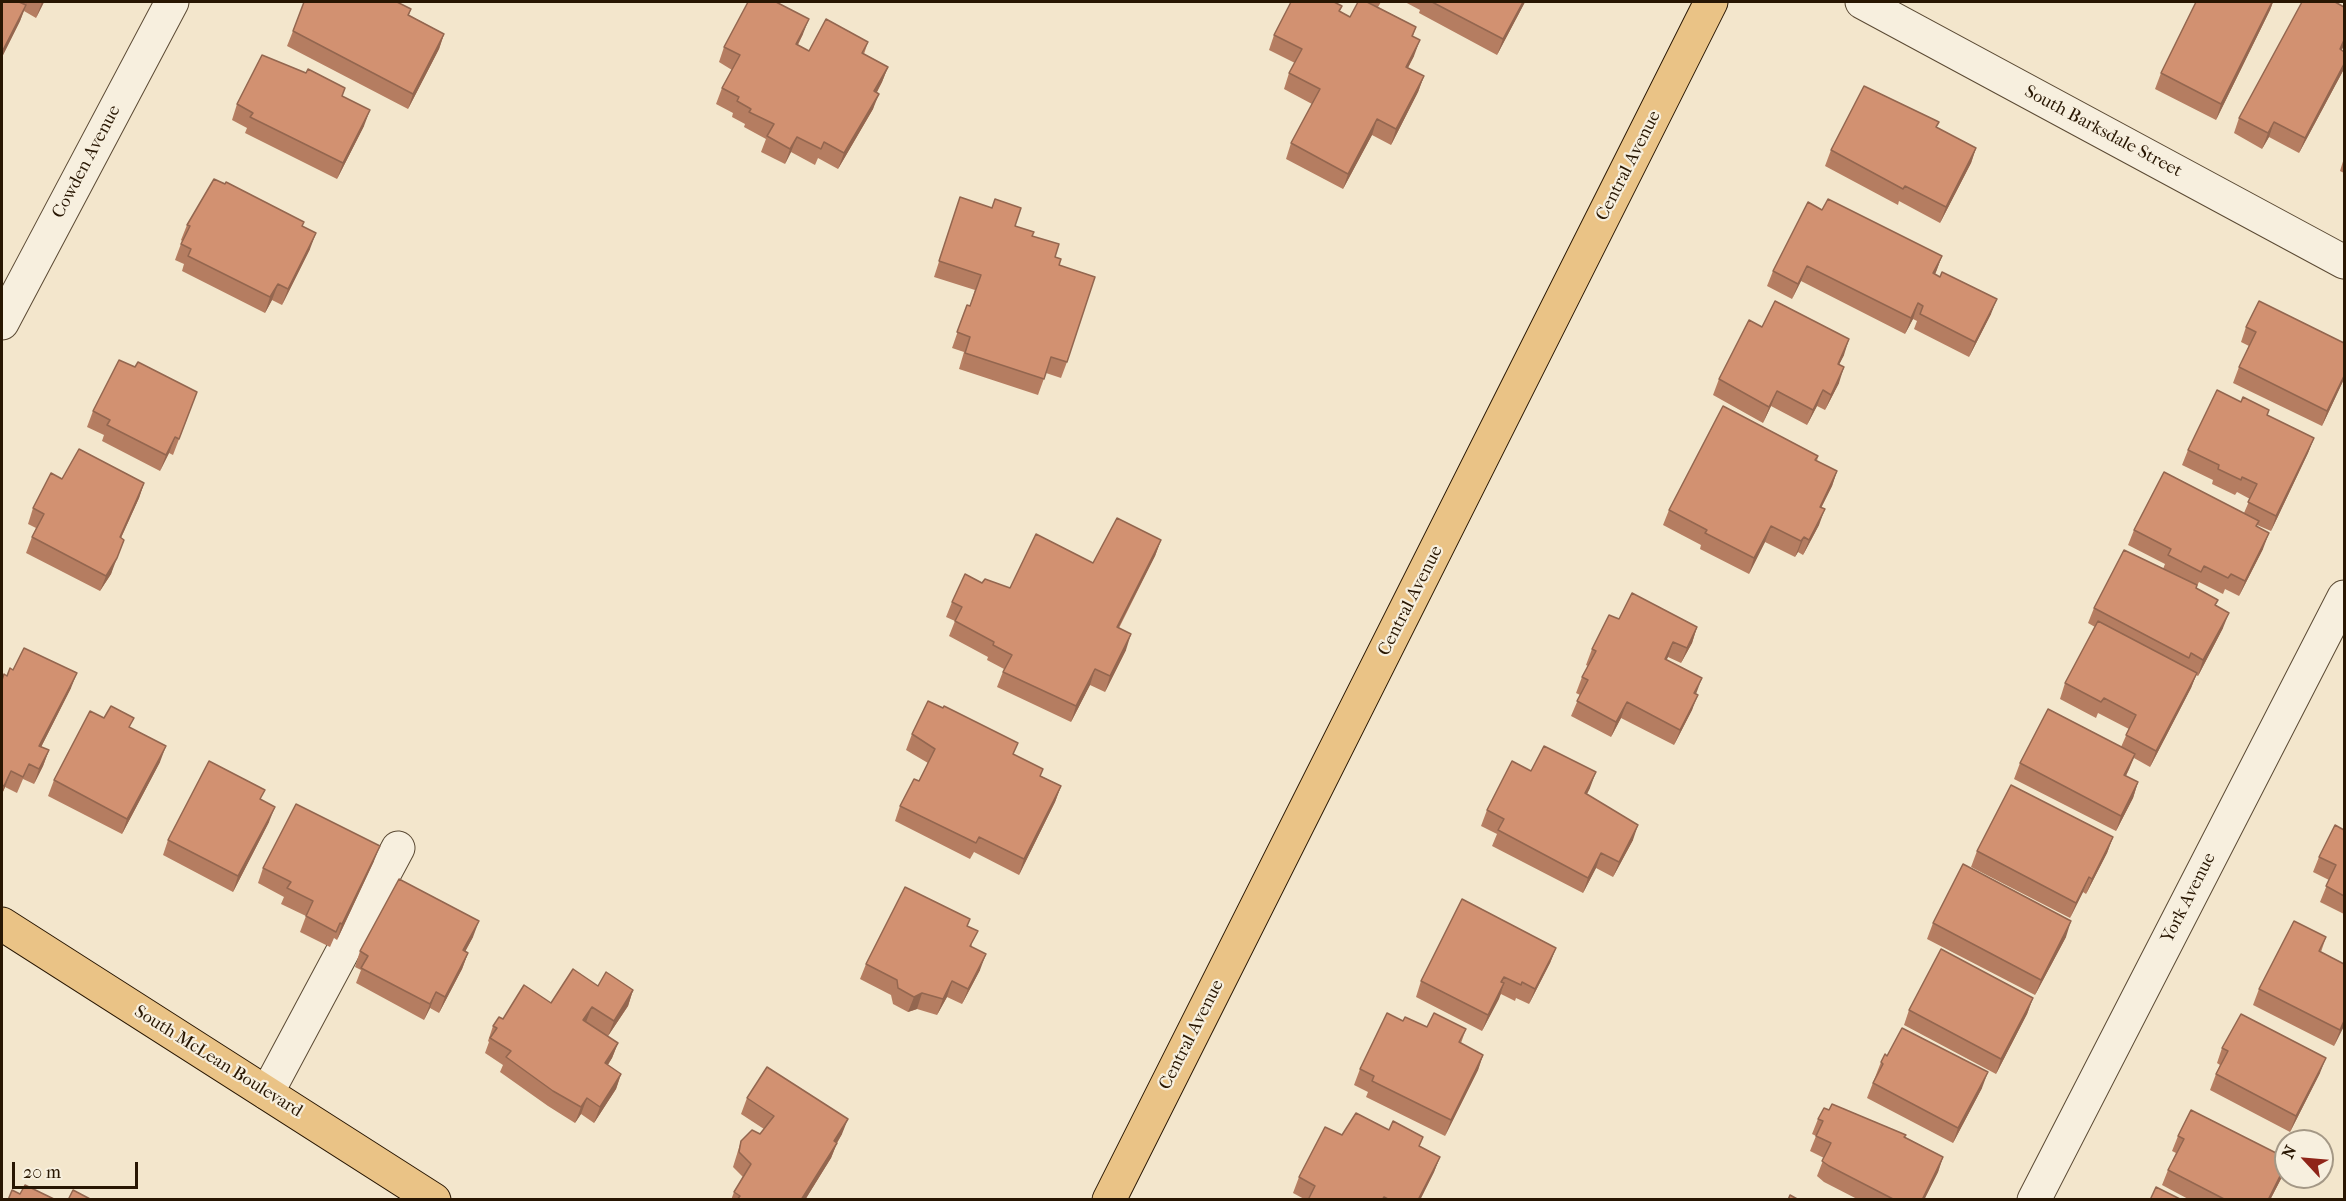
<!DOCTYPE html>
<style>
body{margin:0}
#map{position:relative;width:2346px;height:1201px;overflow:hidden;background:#f3e6cc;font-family:"IM FELL French Canon",serif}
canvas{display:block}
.frame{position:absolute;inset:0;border:3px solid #281602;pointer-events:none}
.north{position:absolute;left:2274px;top:1129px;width:60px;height:60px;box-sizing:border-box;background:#f7efde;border:2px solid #a49886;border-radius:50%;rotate:296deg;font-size:16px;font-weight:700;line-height:24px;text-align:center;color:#281602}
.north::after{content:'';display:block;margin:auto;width:21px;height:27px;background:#8f2418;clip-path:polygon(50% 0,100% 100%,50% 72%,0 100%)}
.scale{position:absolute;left:12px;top:1162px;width:126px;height:27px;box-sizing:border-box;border:3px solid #281602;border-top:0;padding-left:8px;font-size:18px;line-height:21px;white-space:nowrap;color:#281602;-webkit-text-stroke:4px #f7efde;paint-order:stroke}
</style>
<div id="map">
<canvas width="2346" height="1201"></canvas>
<div class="frame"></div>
<div class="north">N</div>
<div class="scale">20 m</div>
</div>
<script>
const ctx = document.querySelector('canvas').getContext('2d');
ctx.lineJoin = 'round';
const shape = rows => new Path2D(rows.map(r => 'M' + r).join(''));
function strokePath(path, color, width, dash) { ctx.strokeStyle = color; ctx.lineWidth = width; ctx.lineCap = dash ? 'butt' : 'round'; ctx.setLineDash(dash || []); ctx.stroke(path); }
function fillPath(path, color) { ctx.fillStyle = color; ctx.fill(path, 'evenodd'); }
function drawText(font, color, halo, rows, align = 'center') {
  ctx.font = font + ' "IM FELL French Canon",serif'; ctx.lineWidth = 4.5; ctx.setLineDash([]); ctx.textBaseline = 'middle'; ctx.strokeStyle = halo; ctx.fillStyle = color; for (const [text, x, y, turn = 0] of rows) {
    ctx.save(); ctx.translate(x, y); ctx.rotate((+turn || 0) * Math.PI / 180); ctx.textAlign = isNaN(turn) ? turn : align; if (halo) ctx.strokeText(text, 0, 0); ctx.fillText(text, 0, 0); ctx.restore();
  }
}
const minor = shape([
 [1862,2,2344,262],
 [2,323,172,2],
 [267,1093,398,848],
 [2034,1200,2344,597]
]);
const major = shape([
 [2,924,434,1200],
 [1109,1200,1711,2]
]);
strokePath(minor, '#5b4a34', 35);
strokePath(major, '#281602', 35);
strokePath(minor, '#f7efde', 33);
strokePath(major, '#eac386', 33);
fillPath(shape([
 [2,2,44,2,36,18,24,11,20,21,2,57],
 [1358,2,1381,2,1378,7,1416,27,1413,36,1414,56,1408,68,1424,76,1418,92,1391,145,1372,135,1343,189,1286,159,1291,143,1312,104,1284,89,1289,73,1295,63,1269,50,1274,35,1342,6,1340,11,1350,17],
 [1405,2,1525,2,1497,55,1419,13,1420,10],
 [2196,2,2273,2,2270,10,2216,120,2155,89,2161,73],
 [411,9,409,15,444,34,439,49,408,109,287,46,293,31],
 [803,34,798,45,809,51,868,42,864,54,888,67,882,82,877,92,873,109,838,169,818,158,815,165,791,152,785,164,761,152,766,139,744,127,745,124,732,117,733,113,716,104,722,88,732,70,719,62,724,47],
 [2344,45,2342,50,2344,52,2344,69,2299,153,2269,137,2262,149,2234,133,2239,118],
 [342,96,364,126,337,179,245,133,247,128,232,120,237,104],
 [1937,128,1976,148,1971,163,1940,223,1899,201,1898,205,1825,166,1831,150],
 [2344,158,2344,173,2340,171],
 [960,197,1033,236,1055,257,1059,265,1067,362,1061,378,1046,373,1038,395,959,369,964,352,952,348,967,305,970,306,975,290,934,277],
 [1822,210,1942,256,1935,274,1991,314,1969,357,1914,329,1917,321,1913,319,1905,334,1801,281,1792,299,1767,286,1773,271],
 [187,225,302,226,310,249,282,305,272,300,265,313,182,271,184,264,175,260,182,241,181,240],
 [1762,327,1844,355,1839,364,1839,383,1825,410,1817,406,1807,425,1771,406,1763,423,1713,395,1719,379],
 [2246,327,2344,343,2344,379,2322,426,2233,383,2239,367,2249,346,2241,342],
 [135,367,197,392,173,455,169,453,160,471,102,441,104,435,87,427,93,411],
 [2267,416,2314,438,2308,453,2271,531,2257,525,2257,527,2263,549,2239,596,2225,589,2223,594,2199,582,2196,588,2216,606,2223,628,2198,676,2196,675,2191,688,2150,767,2134,758,2126,776,2138,782,2133,798,2116,831,2014,779,2020,763,2121,747,2129,729,2098,713,2096,718,2060,699,2065,683,2095,627,2088,623,2094,608,2163,569,2165,564,2128,545,2134,530,2244,513,2250,499,2237,492,2235,495,2212,484,2213,480,2182,465,2188,450],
 [1818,456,1817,461,1837,471,1832,486,1821,508,1819,525,1803,555,1798,552,1795,557,1765,542,1749,574,1700,549,1701,545,1663,525,1669,510],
 [62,479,144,483,139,498,121,538,111,574,100,591,26,553,32,537,36,528,28,524,33,508],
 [1161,540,1155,556,1119,628,1126,650,1105,692,1090,685,1071,722,997,687,1004,669,987,660,988,657,949,636,955,621,946,617,952,602,982,583,1010,588,1093,563],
 [1619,619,1697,627,1692,643,1681,663,1668,657,1666,660,1696,694,1692,710,1674,745,1621,718,1611,737,1571,716,1580,695,1576,693,1582,677,1588,666,1586,665,1592,649],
 [13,670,71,688,41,747,49,750,43,766,34,784,23,779,17,793,5,787,2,794,2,680],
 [104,718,130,728,160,762,122,834,48,796,54,780],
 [912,734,1014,754,1041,776,1061,786,1055,802,1019,875,974,852,970,859,895,821,900,806,919,781,928,763,906,750],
 [1531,771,1590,788,1587,794,1633,840,1613,877,1596,868,1583,893,1492,846,1497,834,1481,826,1487,810],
 [261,800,269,822,233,892,163,855,168,840],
 [2344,830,2344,914,2320,902,2329,880,2313,872,2319,857],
 [2113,837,2107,853,2086,894,2083,892,2070,918,1971,867,1977,851],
 [374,861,337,940,334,938,330,947,300,932,306,916,281,904,284,897,258,883,263,868],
 [1933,923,2066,937,2035,995,1927,939],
 [968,926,972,947,980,970,962,1004,947,997,937,1015,917,1009,908,1012,893,1004,891,995,860,979,866,964],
 [473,937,465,952,468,953,462,969,439,1013,430,1008,424,1020,356,983,361,970,355,967,360,951],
 [2326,937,2321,952,2344,964,2344,1026,2334,1046,2253,1005,2259,989],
 [1556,948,1550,963,1529,1004,1516,998,1515,1001,1501,994,1482,1031,1416,997,1421,981],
 [598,986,633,990,628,1006,608,1036,618,1043,612,1058,608,1065,621,1074,616,1089,594,1123,581,1114,575,1123,548,1106,500,1072,503,1065,485,1053,489,1042,488,1041,493,1026,503,1019],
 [2033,998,2027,1014,1996,1074,1904,1025,1909,1010],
 [1403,1021,1427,1027,1466,1029,1461,1043,1483,1055,1478,1070,1445,1136,1366,1097,1368,1092,1354,1085,1360,1069],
 [2222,1048,2320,1073,2290,1132,2210,1090,2216,1074,2220,1065,2217,1063],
 [1887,1056,1982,1088,1953,1143,1867,1098,1881,1062],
 [747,1098,842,1134,837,1143,831,1158,805,1200,731,1200,734,1192,743,1177,733,1167,741,1141,760,1134,764,1129,741,1114],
 [1829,1110,1906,1135,1905,1137,1943,1157,1938,1172,1924,1200,1859,1200,1824,1182,1817,1176,1824,1158,1810,1151,1816,1136,1812,1134,1818,1119],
 [1342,1135,1420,1146,1440,1157,1434,1172,1420,1200,1306,1200,1293,1193,1299,1177],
 [2178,1136,2286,1158,2286,1166,2283,1175,2270,1200,2190,1200,2162,1185,2168,1170,2176,1153,2172,1151]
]), '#b57d61');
fillPath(shape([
 [27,2,20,21,2,57,2,52],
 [42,2,44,2,36,18],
 [1523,2,1525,2,1497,55,1503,39],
 [2272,2,2273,2,2270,10,2216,120,2221,104],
 [809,19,803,34,790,59,796,44],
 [444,34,439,49,408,109,413,94],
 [1420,40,1414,56,1400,82,1406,67],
 [2344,40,2344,45,2334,65,2340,49],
 [2344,64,2344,69,2299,153,2305,138],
 [888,67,882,82,869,107,874,91],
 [1424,76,1418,92,1391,145,1396,129],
 [879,94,873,109,838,169,844,153],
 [370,110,364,126,337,179,343,163],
 [1377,119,1372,135,1343,189,1348,174],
 [2274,122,2269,137,2262,149,2268,133],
 [797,137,791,152,785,164,790,149],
 [1976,148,1971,163,1940,223,1946,207],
 [316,233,310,249,282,305,288,289],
 [1942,256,1936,272,1927,289,1933,273],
 [1807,266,1801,281,1792,299,1798,284],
 [278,284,272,300,265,313,270,297],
 [1997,299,1991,314,1969,357,1975,342],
 [1918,303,1913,319,1905,334,1911,318],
 [1849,339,1844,355,1832,379,1838,364],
 [1844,367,1839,383,1825,410,1831,395],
 [2344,376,2344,379,2322,426,2327,411],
 [1823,390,1817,406,1807,425,1813,410],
 [1777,391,1771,406,1763,423,1769,407],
 [175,437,169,453,160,471,166,455],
 [2314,438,2308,453,2271,531,2276,516],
 [1837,471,1832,486,1814,522,1820,507],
 [144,483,139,498,114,553,120,537],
 [1825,509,1819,525,1803,555,1809,540],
 [1771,526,1765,542,1749,574,1754,558],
 [2269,533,2263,549,2239,596,2245,581],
 [1804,537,1798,552,1795,557,1801,541],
 [124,540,111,574,100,591,106,576],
 [1161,540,1155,556,1111,642,1117,627],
 [2229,613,2223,628,2198,676,2203,660],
 [1697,627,1692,643,1681,663,1687,648],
 [1131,634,1126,650,1105,692,1110,676],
 [1673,642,1668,657,1659,675,1665,659],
 [1095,669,1090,685,1071,722,1076,706],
 [77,673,71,688,34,761,39,746],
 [2197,673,2191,688,2150,767,2156,751],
 [1702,678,1696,694,1694,693],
 [1698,695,1692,710,1674,745,1680,730],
 [1627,702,1621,718,1611,737,1616,722],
 [166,746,160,762,122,834,127,819],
 [49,750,43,766,34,784,39,769],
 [2135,754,2129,769,2118,791,2124,775],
 [11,771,5,787,2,794,4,786],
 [1596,772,1590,788,1579,808,1585,793],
 [2138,782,2133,798,2116,831,2121,816],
 [1061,786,1055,802,1019,875,1024,859],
 [275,807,269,822,233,892,238,876],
 [1638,825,1633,840,1613,877,1619,862],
 [2113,837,2107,853,2086,894,2092,879],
 [380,846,374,861,337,940,342,924],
 [1601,853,1596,868,1583,893,1588,878],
 [2089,877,2083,892,2070,918,2076,903],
 [479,921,473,937,457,966,463,950],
 [2071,921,2066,937,2035,995,2041,980],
 [1556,948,1550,963,1529,1004,1535,989],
 [468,953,462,969,439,1013,445,997],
 [986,954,980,970,962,1004,968,989],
 [952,981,947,997,937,1015,943,999],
 [1504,983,1499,999,1482,1031,1488,1015],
 [633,990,628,1006,608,1036,614,1021],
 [436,992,430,1008,424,1020,430,1004],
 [922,993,917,1009,908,1012,914,997],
 [2033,998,2027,1014,1996,1074,2001,1059],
 [592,1007,586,1022,583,1020],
 [2344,1021,2344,1026,2334,1046,2340,1030],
 [618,1043,612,1058,599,1078,605,1063],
 [1483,1055,1478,1070,1445,1136,1451,1120],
 [2326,1058,2320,1073,2290,1132,2296,1116],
 [1988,1072,1982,1088,1953,1143,1958,1128],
 [621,1074,616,1089,594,1123,600,1107],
 [587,1098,581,1114,575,1123,581,1107],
 [848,1119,842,1134,835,1146,837,1143,831,1158,805,1200,801,1200,834,1141],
 [1440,1157,1434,1172,1420,1200,1418,1200],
 [1943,1157,1938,1172,1924,1200,1922,1200],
 [2286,1164,2283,1175,2270,1200,2268,1200]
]), '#93664f');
const building = shape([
 [2,2,19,2,26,5,2,52,2,2],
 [304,2,397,2,411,9,408,15,444,34,413,94,293,31,304,2],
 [748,2,776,2,809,19,796,44,809,51,826,19,868,42,862,53,888,67,874,91,879,94,844,153,824,142,821,149,797,137,790,149,767,136,774,124,749,112,751,109,737,101,739,97,722,88,740,55,724,47,748,2],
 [1291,2,1334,2,1342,6,1339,11,1350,17,1358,2,1367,2,1416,27,1412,36,1420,40,1406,67,1424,76,1396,129,1377,119,1348,174,1291,143,1320,89,1289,73,1302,49,1274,35,1291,2],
 [1432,2,1523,2,1503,39,1432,2],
 [2196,2,2272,2,2221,104,2161,73,2196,2],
 [2302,2,2335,2,2344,7,2344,40,2340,49,2344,52,2344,64,2305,138,2274,122,2268,133,2239,118,2302,2],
 [262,55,306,73,308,69,345,88,342,96,370,110,343,163,250,117,253,113,237,104,262,55],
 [1864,86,1939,122,1936,127,1976,148,1946,207,1905,186,1903,189,1831,150,1864,86],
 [214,179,225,184,226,182,304,222,302,226,316,233,288,289,278,284,270,297,188,256,191,249,181,244,190,226,187,225,214,179],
 [960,197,992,208,995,199,1021,208,1015,226,1034,232,1032,236,1059,244,1055,257,1061,259,1059,265,1095,277,1067,362,1051,357,1044,379,965,353,970,337,957,332,967,305,970,306,981,275,939,261,960,197],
 [1828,199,1942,256,1933,273,1940,277,1942,272,1997,299,1975,342,1920,314,1923,306,1918,303,1911,318,1807,266,1798,284,1773,271,1808,202,1822,210,1828,199],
 [1775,301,1849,339,1838,364,1844,367,1831,395,1823,390,1813,410,1777,391,1769,407,1719,379,1749,320,1762,327,1775,301],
 [2259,301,2344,343,2344,376,2327,411,2239,367,2256,332,2246,327,2259,301],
 [119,360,135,367,138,362,197,392,179,439,175,437,166,455,107,425,110,420,93,411,119,360],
 [2217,390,2241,402,2243,397,2269,410,2267,415,2314,438,2276,516,2248,502,2257,484,2242,477,2241,480,2218,469,2219,465,2188,450,2217,390],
 [1723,406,1818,456,1815,460,1837,471,1820,507,1825,509,1809,540,1804,537,1801,541,1771,526,1754,558,1705,533,1707,530,1669,510,1723,406],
 [79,449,144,483,120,537,124,540,117,558,106,576,32,537,44,514,33,508,51,473,62,479,79,449],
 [2164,472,2259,521,2256,526,2269,533,2245,581,2231,574,2228,578,2204,566,2201,572,2168,555,2171,549,2134,530,2164,472],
 [1117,518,1161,540,1117,627,1131,634,1110,676,1095,669,1076,706,1003,672,1012,655,993,645,994,642,955,621,962,607,952,602,965,574,982,583,985,579,1010,588,1036,534,1093,563,1117,518],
 [2124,550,2197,585,2196,588,2218,600,2215,605,2229,613,2203,660,2191,653,2189,658,2094,608,2124,550],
 [1632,593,1697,627,1687,648,1673,642,1665,659,1702,678,1694,693,1698,695,1680,730,1627,702,1616,722,1577,701,1588,680,1582,677,1596,651,1592,649,1609,615,1619,619,1632,593],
 [2098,621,2197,673,2156,751,2126,735,2136,715,2104,698,2101,702,2065,683,2098,621],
 [24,648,77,673,39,746,49,750,39,769,29,764,23,777,11,771,4,786,2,785,2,680,4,674,7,676,10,668,13,670,24,648],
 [928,701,943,708,944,706,1018,743,1013,754,1043,769,1040,776,1061,786,1024,859,979,837,976,843,900,806,914,779,919,781,935,749,912,734,928,701],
 [111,706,134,718,129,727,166,746,127,819,54,780,90,711,104,718,111,706],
 [2048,709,2135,754,2124,775,2138,782,2121,816,2020,763,2048,709],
 [1544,746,1596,772,1585,793,1638,825,1619,862,1601,853,1588,878,1498,830,1504,819,1487,810,1512,761,1531,771,1544,746],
 [209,761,265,790,260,799,275,807,238,876,168,840,209,761],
 [2011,785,2113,837,2092,879,2089,877,2076,903,1977,851,2011,785],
 [296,804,380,846,342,924,340,923,336,932,306,916,313,901,287,888,291,882,263,868,296,804],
 [2335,825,2344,830,2344,896,2326,886,2336,865,2319,857,2335,825],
 [1963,864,2071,921,2041,980,1933,923,1963,864],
 [399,879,479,921,463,950,468,953,445,997,436,992,430,1004,361,968,368,956,360,951,399,879],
 [905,887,970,919,967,926,978,931,970,946,986,954,968,989,952,981,943,999,922,993,914,997,898,988,897,980,866,964,905,887],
 [1462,899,1556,948,1535,989,1522,982,1521,985,1504,977,1501,982,1504,983,1488,1015,1421,981,1462,899],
 [2294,921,2326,937,2319,951,2344,964,2344,1021,2340,1030,2259,989,2294,921],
 [1941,949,2033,998,2001,1059,1909,1010,1941,949],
 [573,969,598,986,606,972,633,990,614,1021,592,1007,583,1020,618,1043,605,1063,621,1074,600,1107,587,1098,581,1107,553,1091,506,1057,511,1051,490,1038,497,1028,493,1026,499,1017,503,1019,524,985,551,1003,573,969],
 [1387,1013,1403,1021,1405,1017,1427,1027,1434,1013,1466,1029,1459,1042,1483,1055,1451,1120,1372,1081,1374,1076,1360,1069,1387,1013],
 [2241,1014,2326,1058,2296,1116,2216,1074,2228,1051,2222,1048,2241,1014],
 [1902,1028,1988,1072,1958,1128,1873,1083,1883,1064,1881,1062,1885,1054,1887,1056,1902,1028],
 [767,1067,848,1119,834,1141,837,1143,801,1200,737,1200,740,1196,734,1192,751,1164,739,1152,741,1141,752,1130,760,1134,774,1116,747,1098,767,1067],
 [1832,1104,1906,1135,1904,1137,1943,1157,1922,1200,1895,1200,1829,1166,1822,1161,1831,1143,1816,1136,1823,1121,1818,1119,1824,1108,1829,1110,1832,1104],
 [2191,1110,2286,1158,2286,1164,2268,1200,2226,1200,2168,1170,2184,1139,2178,1136,2191,1110],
 [1356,1113,1389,1130,1393,1121,1423,1137,1419,1146,1440,1157,1418,1200,1390,1200,1384,1197,1382,1200,1308,1200,1315,1186,1299,1177,1325,1127,1342,1135,1356,1113],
 [25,1185,56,1200,8,1200,12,1190,20,1194,25,1185],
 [2156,1187,2182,1200,2150,1200,2156,1187],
 [73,1190,92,1200,68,1200,73,1190],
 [1790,1195,1799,1200,1788,1200,1790,1195]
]);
fillPath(building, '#d29171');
strokePath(building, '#93664f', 1.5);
drawText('18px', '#281602', '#f7efde', [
 ["South Barksdale Street",2103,132,28],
 ["Cowden Avenue",87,162,-62],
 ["Central Avenue",1629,166,-63],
 ["Central Avenue",1411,601,-63],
 ["York Avenue",2189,898,-63],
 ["Central Avenue",1192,1035,-63],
 ["South McLean Boulevard",218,1062,32]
]);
</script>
